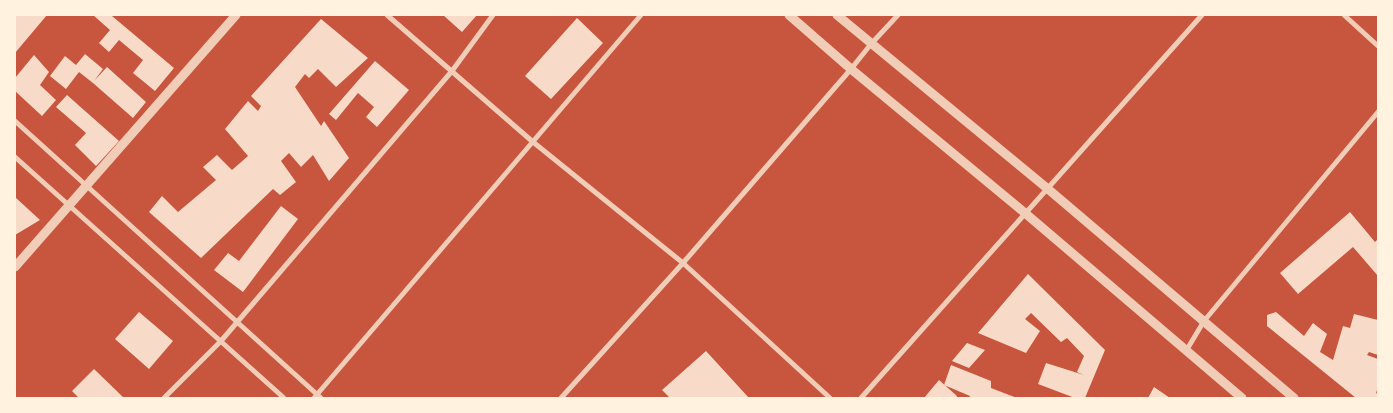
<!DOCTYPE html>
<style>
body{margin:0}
#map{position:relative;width:1393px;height:413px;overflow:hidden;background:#c8553d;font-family:Karla,sans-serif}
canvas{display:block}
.frame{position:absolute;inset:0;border:16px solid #fff3e0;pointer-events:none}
</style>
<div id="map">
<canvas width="1393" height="413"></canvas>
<div class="frame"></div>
</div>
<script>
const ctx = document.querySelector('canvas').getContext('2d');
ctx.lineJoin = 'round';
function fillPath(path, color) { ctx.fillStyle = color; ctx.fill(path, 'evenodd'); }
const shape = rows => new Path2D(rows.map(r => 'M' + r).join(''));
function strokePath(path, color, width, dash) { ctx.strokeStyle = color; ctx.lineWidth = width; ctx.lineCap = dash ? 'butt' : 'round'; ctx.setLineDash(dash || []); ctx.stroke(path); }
fillPath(shape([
 [15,15,47,15,15,53],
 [93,15,113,15,112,16,174,68,155,91,133,73,143,60,119,40,109,52,99,43,110,30],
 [443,15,477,15,462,32],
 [577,18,603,43,551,99,525,76],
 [321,19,368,58,336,87,318,69,309,78,305,74,295,87,321,126,324,121,349,158,329,181,313,155,301,167,289,153,281,161,296,182,280,195,273,189,201,258,149,212,162,196,178,212,216,180,203,167,217,155,232,170,248,156,225,129,248,101,258,111,261,106,251,96],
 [85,54,103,69,94,81,107,67,146,102,133,118,93,83,79,72,66,89,50,76,65,56,76,65],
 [34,55,49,72,40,85,56,100,42,116,15,91,15,78],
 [375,61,409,90,377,127,366,117,374,107,358,93,336,120,329,114],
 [67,95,119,141,96,166,75,145,86,133,56,107],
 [15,197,40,220,15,235],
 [281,206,298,219,243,292,214,270,228,253,239,261],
 [1350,212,1375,242,1378,239,1378,276,1353,247,1298,294,1280,273],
 [1028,274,1105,350,1085,398,1075,398,1038,384,1046,363,1084,375,1077,372,1084,356,1067,338,1061,342,1031,313,1025,319,1040,331,1026,353,978,333],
 [139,312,173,341,149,369,115,339],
 [1276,312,1304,336,1313,323,1327,334,1320,352,1333,360,1343,326,1350,328,1354,314,1378,320,1378,355,1369,352,1367,355,1378,359,1378,387,1376,393,1378,394,1378,398,1356,398,1267,326,1267,315],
 [967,343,985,350,969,368,952,361],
 [706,351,749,398,670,398,662,390],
 [951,365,991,381,991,388,1017,398,969,398,970,396,944,385],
 [94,369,124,398,79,398,72,391],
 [939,380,957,396,956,398,924,398],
 [1154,387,1170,398,1148,398]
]), '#f7dbc8');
strokePath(shape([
 [387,15,533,142,683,263,830,398],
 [1344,15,1378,46],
 [15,121,321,398],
 [15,157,284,398],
 [1186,351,1204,321,1378,112],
 [164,398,221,341,452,71,493,15],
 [314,398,641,15],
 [561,398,683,263,851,69,871,44,898,15],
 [861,398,1202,15]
]), '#f1ccb7', 5);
strokePath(shape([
 [789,15,851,69,1025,213,1242,398],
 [837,15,1048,189,1294,398],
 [15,267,236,15]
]), '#f1ccb7', 9);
</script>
